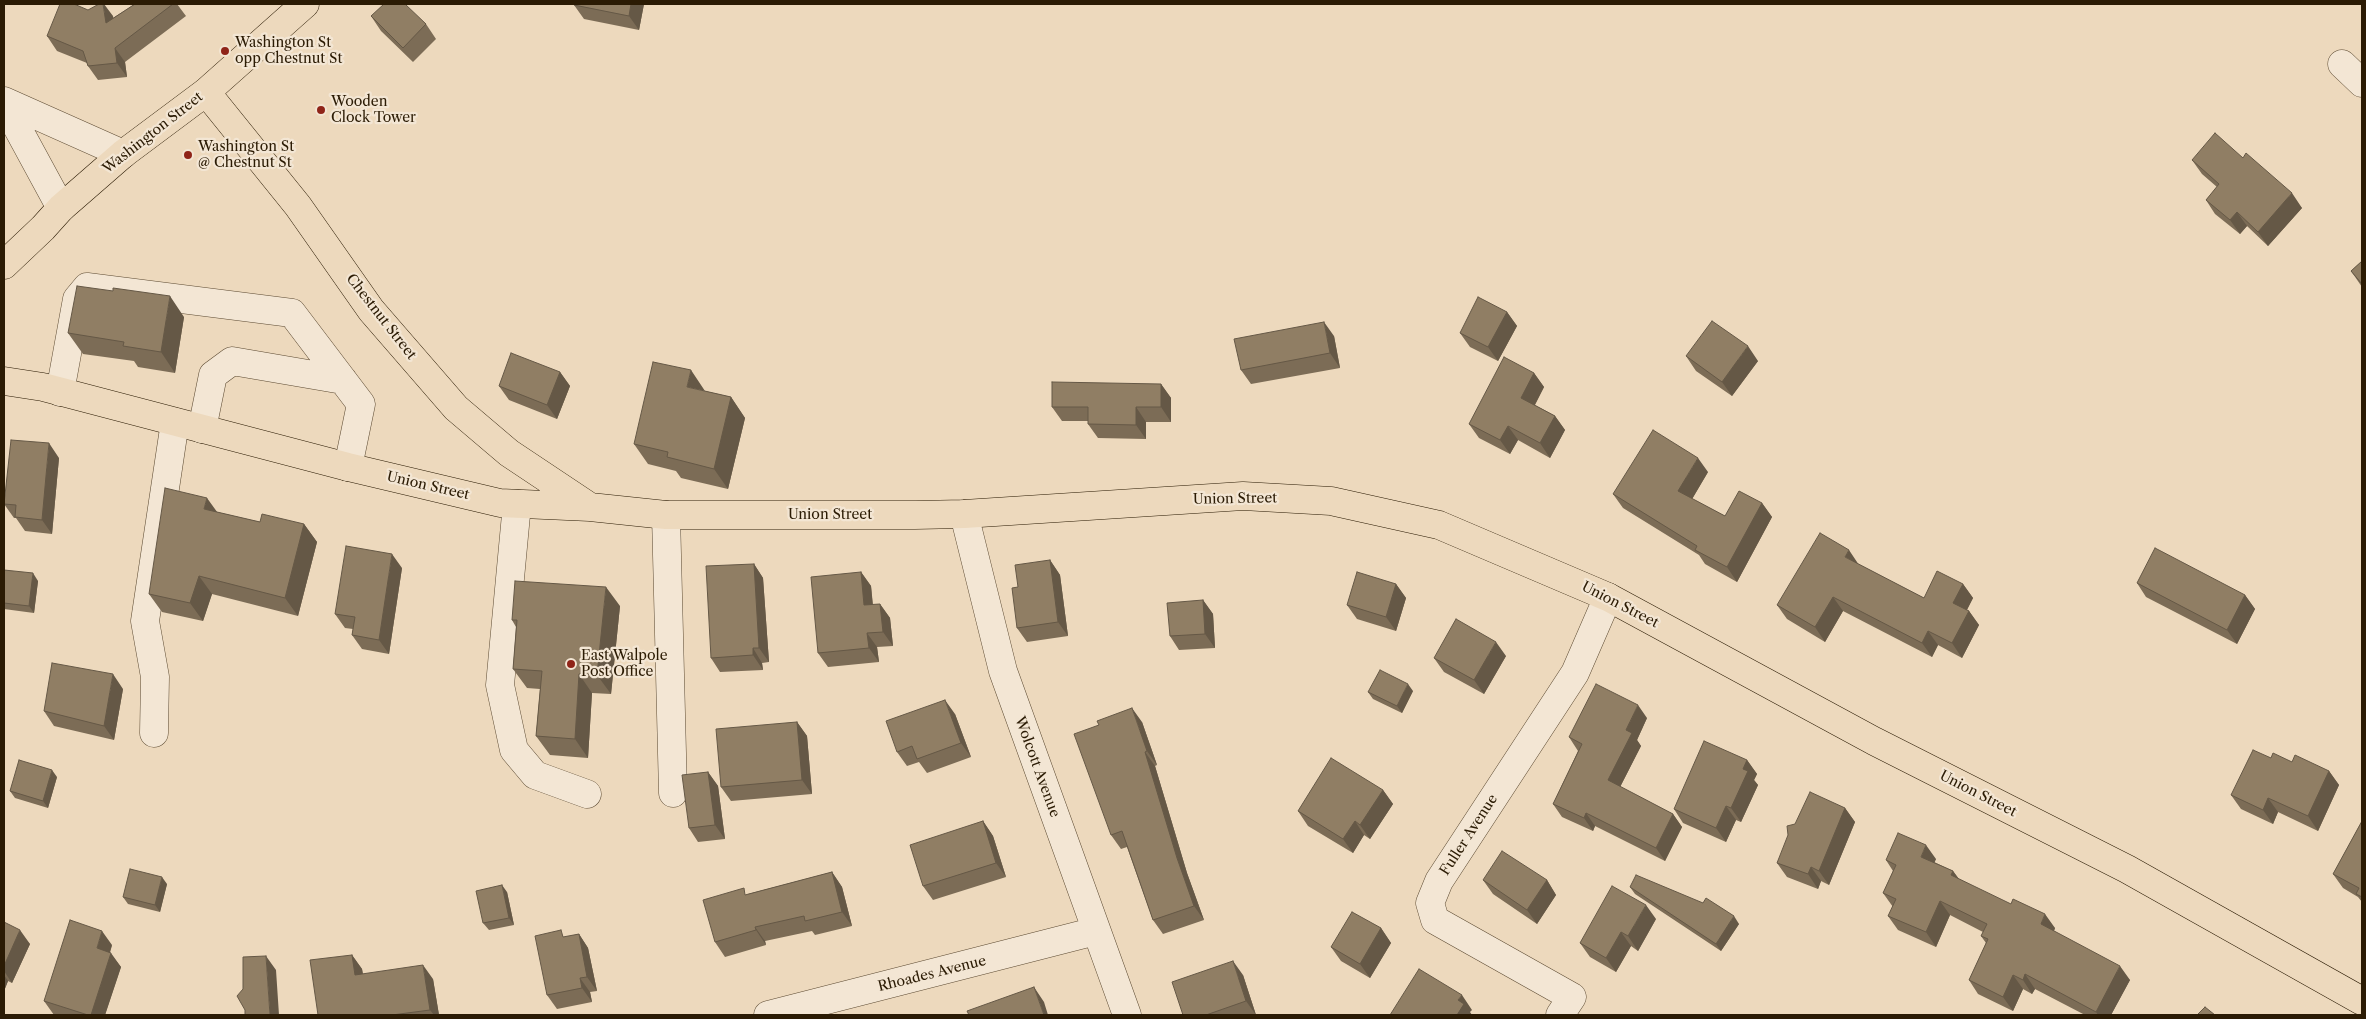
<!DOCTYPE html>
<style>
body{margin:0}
#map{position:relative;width:2366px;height:1019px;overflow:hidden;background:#edd9bd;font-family:"Libre Caslon Text",serif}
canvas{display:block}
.frame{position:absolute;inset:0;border:5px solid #2b1b04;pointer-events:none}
</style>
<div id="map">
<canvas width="2366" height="1019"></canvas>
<div class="frame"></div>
</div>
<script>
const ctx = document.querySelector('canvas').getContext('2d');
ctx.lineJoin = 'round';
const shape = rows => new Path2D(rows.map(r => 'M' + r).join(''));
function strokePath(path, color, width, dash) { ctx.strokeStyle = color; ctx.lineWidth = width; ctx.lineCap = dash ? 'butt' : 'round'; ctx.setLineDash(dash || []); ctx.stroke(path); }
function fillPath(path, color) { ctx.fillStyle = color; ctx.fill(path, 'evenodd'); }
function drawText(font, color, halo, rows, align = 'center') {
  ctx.font = font + ' "Libre Caslon Text",serif'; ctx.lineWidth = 4.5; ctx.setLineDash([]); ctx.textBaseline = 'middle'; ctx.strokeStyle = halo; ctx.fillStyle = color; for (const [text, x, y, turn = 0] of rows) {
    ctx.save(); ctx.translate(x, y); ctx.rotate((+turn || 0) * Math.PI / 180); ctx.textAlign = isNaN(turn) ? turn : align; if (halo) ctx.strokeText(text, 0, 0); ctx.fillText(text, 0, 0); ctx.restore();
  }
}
const minor = shape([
 [2342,64,2362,83],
 [4,101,123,154],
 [4,103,61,208],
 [60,392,77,299,87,287,292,313,361,404,348,467],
 [202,429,213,375,232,361,343,380],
 [517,504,500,685,514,750,535,775,587,794],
 [964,514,1003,671,1127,1015],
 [666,515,673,793],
 [154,733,155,677,145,621,175,422],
 [768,1015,1096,931],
 [1560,1015,1572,997,1435,920,1430,903,1439,881,1575,673,1608,597]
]);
const major = shape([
 [206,92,298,206,371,310,456,408,509,453,590,507],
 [4,265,43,228,61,208,123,154,206,92,305,4],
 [4,381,43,387,348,467,500,503,590,507,666,515,915,515,964,514,1243,496,1331,501,1439,525,1608,597,1874,741,2127,869,2362,1001]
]);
strokePath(minor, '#5c4a32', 29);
strokePath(major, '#2b1b04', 29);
strokePath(minor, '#f3e6d4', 28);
strokePath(major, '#edd9bd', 28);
fillPath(shape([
 [135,4,177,4,186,16,125,62,127,77,98,80,88,66,87,63,57,51,47,36,88,10,113,16,113,18],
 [574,4,644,4,639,30,584,19,574,5],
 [371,16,426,24,436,39,413,62,381,31],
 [2243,158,2302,208,2268,246,2247,226,2240,234,2215,214,2206,200,2217,187,2202,174,2192,160],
 [2362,261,2362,287,2351,271],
 [1507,312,1517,326,1498,361,1470,347,1460,333],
 [184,317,175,373,138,367,134,361,83,354,68,333],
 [1334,336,1340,368,1251,384,1241,370],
 [1686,356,1758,361,1732,396,1696,371],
 [560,372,570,386,557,419,509,400,499,386],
 [1534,373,1544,387,1535,405,1555,416,1565,430,1550,458,1518,440,1510,454,1479,438,1469,424],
 [1161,384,1171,398,1171,422,1146,422,1146,439,1098,438,1088,424,1088,421,1062,421,1052,407],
 [705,391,731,397,745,418,728,489,681,478,676,471,648,464,634,444],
 [59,458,52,534,25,531,16,518,14,518,4,504],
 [1708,472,1692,499,1725,516,1762,503,1772,517,1737,582,1705,564,1699,555,1623,508,1613,494],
 [217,512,260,522,304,524,317,542,298,616,212,594,203,621,162,612,149,594],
 [1050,560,1060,575,1068,636,1027,642,1017,628,1018,587],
 [754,564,763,578,769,662,762,663,763,670,720,672,711,658],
 [1858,564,1924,598,1963,584,1973,598,1967,610,1969,611,1979,625,1962,658,1938,645,1932,657,1843,611,1825,642,1787,619,1777,605],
 [402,568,389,654,362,649,352,635,353,629,345,628,335,614],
 [4,570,38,581,34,613,4,609],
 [861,572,871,586,873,605,880,604,890,618,893,646,877,647,879,662,828,667,818,653],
 [2137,583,2245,595,2255,609,2237,644,2146,597],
 [1396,584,1406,598,1396,631,1357,619,1347,605],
 [1203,600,1213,614,1215,648,1179,650,1170,636],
 [620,606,611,694,592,693,588,758,550,755,536,736,540,689,527,688,513,669,516,627,512,620],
 [1506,656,1484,694,1444,672,1434,658],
 [123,689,114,740,54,726,44,711],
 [1413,691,1402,713,1373,699,1368,692],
 [955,714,971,757,927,773,919,762,907,766,897,752],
 [1647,718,1637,740,1641,746,1620,787,1673,814,1682,827,1665,861,1595,826,1593,831,1562,817,1553,804,1578,751,1569,737],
 [797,722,807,736,812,794,731,801,721,787],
 [1142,722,1157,765,1155,766,1187,873,1204,920,1163,934,1153,920,1127,847,1121,849,1111,835],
 [2271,758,2329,771,2339,785,2318,831,2278,812,2273,824,2241,809,2231,795],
 [1747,760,1757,774,1754,780,1758,785,1741,822,1736,820,1726,842,1683,823,1674,809],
 [708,772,718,786,725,839,698,842,689,828],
 [57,777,48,808,15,798,10,791],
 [1383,790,1393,804,1370,839,1364,835,1353,853,1308,826,1298,811],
 [1845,808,1855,822,1829,885,1821,881,1818,889,1787,877,1777,863],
 [983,821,993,836,1006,877,933,900,923,886],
 [2362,821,2362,902,2358,897,2343,888,2333,874],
 [1936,859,1934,862,1953,871,1959,879,2055,928,2054,931,2130,980,2111,1015,2085,1015,2035,989,2032,994,2023,989,2013,1011,1978,994,1969,980,1986,943,1981,936,1983,932,1950,915,1936,947,1898,930,1888,916,1893,907,1883,893,1893,871,1886,860],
 [832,872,842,887,852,926,815,935,812,931,765,941,766,945,725,957,715,942,748,894],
 [1483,880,1547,880,1556,895,1537,924,1493,894],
 [167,884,160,912,128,904,123,897],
 [1630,887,1739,924,1721,951,1635,894],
 [507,892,514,925,489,930,483,923],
 [1656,919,1638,951,1631,946,1616,972,1590,957,1580,943],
 [4,922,30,944,12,983,8,981,4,991],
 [1381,928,1391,943,1370,978,1341,961,1331,947],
 [579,934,588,948,597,991,590,992,592,1002,557,1009,547,995,566,937],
 [112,945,110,953,121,967,105,1015,54,1015,44,1001],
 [352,955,362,969,363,974,433,979,439,1015,318,1015],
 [1243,975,1256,1015,1183,1015]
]), '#7c6c56');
fillPath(shape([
 [103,4,104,4,113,16,116,37,106,23],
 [631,4,644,4,639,30,629,16],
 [115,48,125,62,127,77,117,63],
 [2292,193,2302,208,2268,246,2258,232],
 [2237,212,2247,226,2240,234,2230,220],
 [170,296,184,317,175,373,161,352],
 [1507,312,1517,326,1498,361,1488,347],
 [1324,322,1334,336,1340,368,1330,353],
 [1748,346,1758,361,1732,396,1722,382],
 [691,370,705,391,687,387],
 [560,372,570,386,557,419,547,405],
 [1534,373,1544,387,1531,412,1521,398],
 [1161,384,1171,398,1171,422,1161,407],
 [731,397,745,418,728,489,714,469],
 [1136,407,1146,422,1146,439,1136,425],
 [1555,416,1565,430,1550,458,1540,443],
 [1508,426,1518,440,1510,454,1500,440],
 [49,443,59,458,52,534,42,520],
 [1698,458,1708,472,1688,506,1678,491],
 [207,498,220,516,204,509],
 [1762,503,1772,517,1737,582,1727,567],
 [304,524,317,542,298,616,285,598],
 [1849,550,1859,565,1845,557],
 [392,554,402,568,389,654,379,640],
 [1050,560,1060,575,1068,636,1058,622],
 [754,564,763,578,769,662,759,648],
 [861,572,871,586,874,620,864,605],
 [33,573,38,581,34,613,29,606],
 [199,576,212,594,203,621,190,603],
 [1396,584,1406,598,1396,631,1386,617],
 [1963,584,1973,598,1963,617,1953,603],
 [606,587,620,606,611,694,597,675],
 [2245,595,2255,609,2237,644,2227,630],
 [1833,597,1843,611,1825,642,1815,627],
 [1203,600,1213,614,1215,648,1205,634],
 [880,604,890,618,893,646,883,632],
 [1969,611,1979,625,1962,658,1952,643],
 [1928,631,1938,645,1932,657,1922,643],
 [867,633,877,647,879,662,869,648],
 [1496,642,1506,656,1484,694,1474,680],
 [753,648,762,663,763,670,753,655],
 [113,674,123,689,114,740,104,726],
 [579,674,592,693,588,758,575,739],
 [1408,684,1413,691,1402,713,1397,706],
 [945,700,955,714,971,757,961,743],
 [1638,705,1647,718,1637,740,1641,746,1617,793,1608,780,1626,730],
 [1132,708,1142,722,1157,765,1147,751],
 [797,722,807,736,812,794,802,780],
 [1145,752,1155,766,1187,873,1204,920,1194,906,1177,858],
 [1747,760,1757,774,1754,780,1758,785,1741,822,1731,808,1743,769],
 [52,770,57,777,48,808,43,801],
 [2329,771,2339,785,2318,831,2308,816],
 [708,772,718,786,725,839,715,825],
 [1383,790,1393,804,1370,839,1360,825],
 [2268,798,2278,812,2273,824,2263,810],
 [1726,806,1736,820,1726,842,1716,828],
 [1845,808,1855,822,1829,885,1819,871],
 [1586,813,1595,826,1593,831,1584,818],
 [1673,814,1682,827,1665,861,1656,848],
 [983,821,993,836,1006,877,996,863],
 [1355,821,1364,835,1353,853,1343,839],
 [1926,845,1936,859,1931,871,1921,857],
 [1811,867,1821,881,1818,889,1808,874],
 [1953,871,1963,885,1951,875],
 [832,872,842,887,852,926,842,912],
 [162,877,167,884,160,912,155,905],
 [1547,880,1556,895,1537,924,1527,910],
 [502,885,507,892,514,925,509,918],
 [1940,901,1950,915,1936,947,1926,932],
 [1646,905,1656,919,1638,951,1628,936],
 [2045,914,2055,928,2051,938,2041,924],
 [1734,916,1739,924,1721,951,1716,944],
 [755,927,765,941,766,945,756,930],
 [1381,928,1391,943,1370,978,1360,964],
 [20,930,30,944,12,983,4,971,4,966],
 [102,931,112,945,106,963,97,948],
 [1621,932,1631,946,1616,972,1606,958],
 [579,934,588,948,597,991,587,977],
 [111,953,121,967,105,1015,91,1015],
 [352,955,362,969,365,989,355,975],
 [266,956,276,970,279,1015,270,1015],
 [1233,961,1243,975,1256,1015,1246,1001],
 [423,965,433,979,439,1015,434,1015,430,1010],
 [2120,966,2130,980,2111,1015,2098,1015,2096,1012],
 [2025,974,2035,989,2032,994,2023,980],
 [4,975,8,981,4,991],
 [2013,975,2023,989,2013,1011,2003,997],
 [580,978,590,992,592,1002,582,988],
 [1034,987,1044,1002,1048,1015,1044,1015],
 [1462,995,1472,1010,1470,1012,1472,1015,1457,1015,1458,1000]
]), '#655846');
const building = shape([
 [60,4,74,4,88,10,99,4,103,4,106,23,135,4,173,4,115,48,117,63,88,66,83,51,47,36,60,4],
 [384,4,405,4,426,24,403,48,371,16,384,4],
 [574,4,631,4,629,16,574,5,574,4],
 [2215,133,2243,158,2246,153,2292,193,2258,232,2237,212,2230,220,2206,200,2219,184,2192,160,2215,133],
 [2362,261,2362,284,2351,271,2362,261],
 [77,286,113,291,113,288,170,296,161,352,123,346,124,342,68,333,77,286],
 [1478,297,1507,312,1488,347,1460,333,1478,297],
 [1712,321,1748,346,1722,382,1686,356,1712,321],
 [1324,322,1330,353,1241,370,1234,339,1324,322],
 [511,353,560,372,547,405,499,386,511,353],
 [1504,357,1534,373,1521,398,1555,416,1540,443,1508,426,1500,440,1469,424,1504,357],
 [653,362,691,370,687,387,731,397,714,469,667,457,668,452,634,444,653,362],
 [1052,382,1161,384,1161,407,1136,407,1136,425,1088,424,1088,407,1052,407,1052,382],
 [1653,430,1698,458,1678,491,1725,516,1739,491,1762,503,1727,567,1695,550,1697,546,1613,494,1653,430],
 [11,440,49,443,42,520,15,517,16,505,4,504,11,440],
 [165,488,207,498,204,509,260,522,262,514,304,524,285,598,199,576,190,603,149,594,165,488],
 [1820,533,1849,550,1845,557,1924,598,1937,571,1963,584,1953,603,1969,611,1952,643,1928,631,1922,643,1833,597,1815,627,1777,605,1820,533],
 [346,546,392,554,379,640,352,635,355,617,335,614,346,546],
 [2155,548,2245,595,2227,630,2137,583,2155,548],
 [1050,560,1058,622,1017,628,1012,588,1018,587,1015,565,1050,560],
 [754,564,759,648,753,648,753,655,711,658,706,566,754,564],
 [4,570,33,573,29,606,4,603,4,570],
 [861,572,864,605,880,604,883,632,867,633,869,648,818,653,811,577,861,572],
 [1357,572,1396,584,1386,617,1347,605,1357,572],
 [515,581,606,587,597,675,579,674,575,739,536,736,542,671,513,669,517,620,512,620,515,581],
 [1203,600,1205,634,1170,636,1167,603,1203,600],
 [1456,619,1496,642,1474,680,1434,658,1456,619],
 [52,663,113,674,104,726,44,711,52,663],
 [1380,670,1408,684,1397,706,1368,692,1380,670],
 [1596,684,1638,705,1626,730,1632,733,1608,780,1673,814,1656,848,1586,813,1584,818,1553,804,1582,744,1569,737,1596,684],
 [945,700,961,743,917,759,912,746,897,752,886,721,945,700],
 [1132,708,1147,751,1145,752,1177,858,1194,906,1153,920,1122,831,1111,835,1074,734,1099,725,1097,721,1132,708],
 [797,722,802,780,721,787,716,729,797,722],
 [1704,741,1747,760,1743,769,1748,771,1731,808,1726,806,1716,828,1674,809,1704,741],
 [2253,750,2271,758,2273,753,2292,762,2295,755,2329,771,2308,816,2268,798,2263,810,2231,795,2253,750],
 [1331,758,1383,790,1360,825,1355,821,1343,839,1298,811,1331,758],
 [19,760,52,770,43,801,10,791,19,760],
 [708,772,715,825,689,828,682,775,708,772],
 [1810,792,1845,808,1819,871,1811,867,1808,874,1777,863,1788,835,1787,826,1795,824,1810,792],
 [983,821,996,863,923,886,910,845,983,821],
 [2362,821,2362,897,2356,894,2359,888,2333,874,2362,821],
 [1898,833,1926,845,1921,857,1953,871,1951,875,2011,904,2013,899,2045,914,2041,924,2120,966,2096,1012,2025,974,2023,980,2013,975,2003,997,1969,980,1988,939,1981,936,1987,924,1940,901,1926,932,1888,916,1896,899,1883,893,1896,865,1886,860,1898,833],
 [1502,851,1547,880,1527,910,1483,880,1502,851],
 [130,869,162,877,155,905,123,897,130,869],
 [832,872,842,912,805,921,804,916,755,927,756,930,715,942,703,900,744,888,745,895,832,872],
 [1636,875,1703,903,1706,898,1734,916,1716,944,1630,887,1636,875],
 [502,885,509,918,483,923,476,891,502,885],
 [1612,886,1646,905,1628,936,1621,932,1606,958,1580,943,1612,886],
 [1352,912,1381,928,1360,964,1331,947,1352,912],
 [70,920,102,931,97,948,111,953,91,1015,88,1015,44,1001,70,920],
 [4,922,20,930,4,966,4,922],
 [561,930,563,937,579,934,587,977,580,978,582,988,547,995,535,936,561,930],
 [352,955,355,975,423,965,430,1010,392,1015,318,1015,310,960,352,955],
 [266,956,270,1015,245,1015,245,1010,237,996,243,989,243,957,266,956],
 [1233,961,1246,1001,1206,1015,1183,1015,1172,982,1233,961],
 [1419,969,1462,995,1458,1000,1464,1004,1457,1015,1390,1015,1419,969],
 [1034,987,1044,1015,969,1015,967,1011,1034,987],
 [2205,1007,2215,1015,2197,1015,2205,1007]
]);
fillPath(building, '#907e64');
strokePath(building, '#655846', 1);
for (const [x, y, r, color] of [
 [225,51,5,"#8f2418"],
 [321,110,5,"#8f2418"],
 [188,155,5,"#8f2418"],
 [571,664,5,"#8f2418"]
]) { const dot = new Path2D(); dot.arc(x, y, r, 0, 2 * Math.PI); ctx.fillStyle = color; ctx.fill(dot); strokePath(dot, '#f3e6d4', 2); }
drawText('14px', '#2b1b04', '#f3e6d4', [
 ["Washington St",235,43],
 ["opp Chestnut St",235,59],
 ["Wooden",331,102],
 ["Clock Tower",331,118],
 ["Washington St",198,147],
 ["@ Chestnut St",198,163],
 ["East Walpole",581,656],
 ["Post Office",581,672]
], 'left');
drawText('14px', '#2b1b04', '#f3e6d4', [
 ["Washington Street",153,133,-38],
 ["Chestnut Street",381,317,52],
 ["Union Street",428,486,13],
 ["Union Street",1235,499,-1],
 ["Union Street",830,515],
 ["Union Street",1620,605,27],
 ["Wolcott Avenue",1037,767,70],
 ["Union Street",1978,794,27],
 ["Fuller Avenue",1469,835,-57],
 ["Rhoades Avenue",932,974,-14]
]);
</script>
